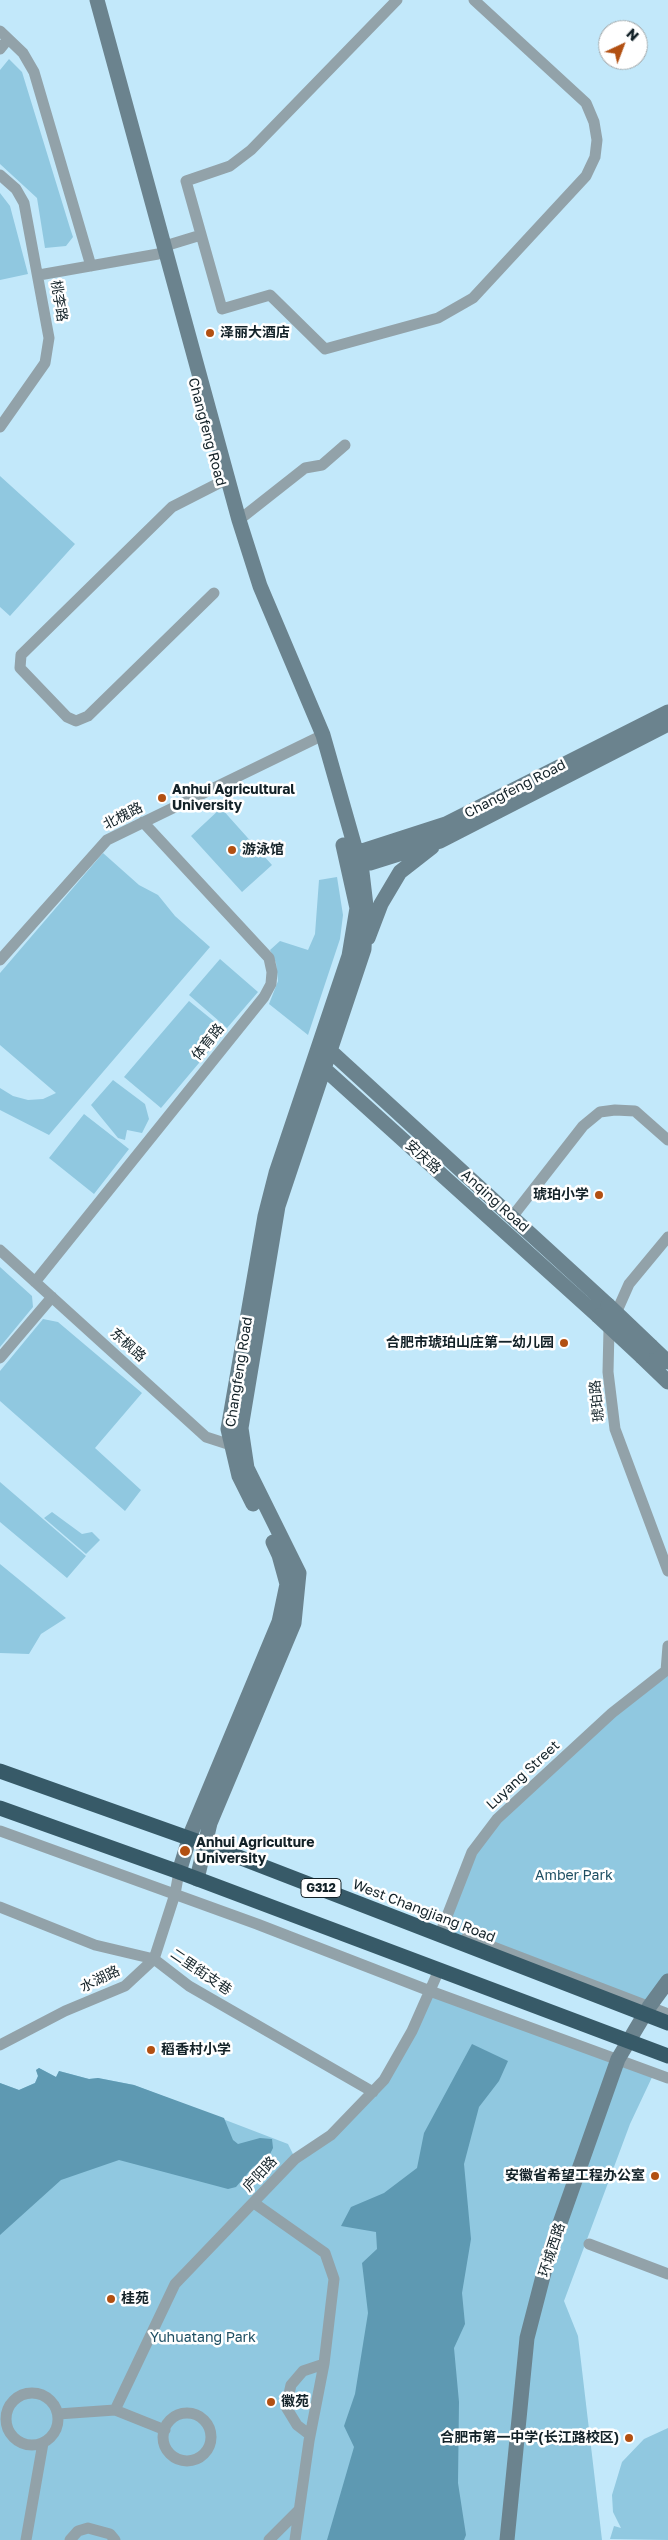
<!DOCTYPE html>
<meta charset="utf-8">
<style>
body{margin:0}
#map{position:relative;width:668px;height:2540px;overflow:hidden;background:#c2e8fa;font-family:"Golos Text",sans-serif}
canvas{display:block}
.north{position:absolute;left:598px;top:20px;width:50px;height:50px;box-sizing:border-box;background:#fff;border:1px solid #a1a7a9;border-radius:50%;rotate:43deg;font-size:14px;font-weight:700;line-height:20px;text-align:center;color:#132228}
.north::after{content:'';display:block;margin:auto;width:18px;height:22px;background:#b25012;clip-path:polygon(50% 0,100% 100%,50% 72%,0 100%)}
</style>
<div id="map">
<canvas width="668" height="2540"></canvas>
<div class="north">N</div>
</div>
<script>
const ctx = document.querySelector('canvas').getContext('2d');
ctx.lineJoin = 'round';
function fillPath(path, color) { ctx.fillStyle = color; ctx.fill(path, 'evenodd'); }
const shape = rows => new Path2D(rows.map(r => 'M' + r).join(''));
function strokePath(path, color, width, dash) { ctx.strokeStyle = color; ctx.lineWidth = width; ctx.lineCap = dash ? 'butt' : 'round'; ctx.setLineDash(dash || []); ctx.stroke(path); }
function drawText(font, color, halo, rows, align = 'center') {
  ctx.font = font + ' "Golos Text","Noto Sans SC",sans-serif'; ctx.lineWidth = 5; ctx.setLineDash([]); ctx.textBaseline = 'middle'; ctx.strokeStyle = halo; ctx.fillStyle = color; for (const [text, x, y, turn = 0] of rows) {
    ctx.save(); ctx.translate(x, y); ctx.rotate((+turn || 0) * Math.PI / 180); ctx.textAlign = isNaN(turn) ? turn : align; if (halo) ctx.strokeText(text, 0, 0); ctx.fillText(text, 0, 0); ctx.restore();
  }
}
fillPath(shape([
 [9,59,22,72,70,228,73,237,66,246,45,248,37,198,0,164,0,70],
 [0,193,10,206,28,274,0,280],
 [0,476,75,544,10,616,0,607],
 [221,808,272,865,242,892,191,836],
 [103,853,139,885,158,895,175,916,210,947,49,1135,0,1110,0,1088,13,1096,28,1100,43,1099,56,1093,0,1045,0,973],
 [337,877,343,915,340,939,308,1035,269,1004,278,981,276,963,270,950,280,941,308,950,315,934,319,880],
 [220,959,258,992,227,1028,189,995],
 [189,1001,226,1031,161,1108,124,1077],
 [113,1080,145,1104,149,1119,142,1133,127,1130,125,1140,118,1138,91,1105],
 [84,1114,129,1149,94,1194,49,1158],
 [0,1267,32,1296,33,1307,0,1347],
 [43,1319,58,1322,142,1393,95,1448,141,1490,125,1511,0,1401,0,1371],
 [0,1482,86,1556,67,1578,0,1522],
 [52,1512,82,1534,92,1532,100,1540,86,1554,44,1518],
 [0,1564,66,1618,41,1634,29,1654,0,1653],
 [668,1669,668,1981,649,2007,442,1928,472,1852,497,1819],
 [430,1991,654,2073,630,2124,564,2301,578,2336,602,2540,0,2540,0,2083,19,2090,35,2083,38,2076,36,2070,39,2068,56,2077,59,2071,89,2079,98,2078,134,2085,288,2144,295,2158,331,2135,384,2080],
 [668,2428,668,2540,610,2539,614,2526,621,2528,613,2512,612,2495,622,2462,644,2439]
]), '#90c8e0');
fillPath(shape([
 [472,2044,508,2061,499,2081,479,2107,464,2164,471,2239,462,2293,465,2324,454,2348,459,2402,458,2483,466,2535,464,2540,327,2540,354,2447,344,2426,355,2394,368,2313,362,2263,377,2249,376,2232,341,2226,351,2207,384,2193,417,2168,424,2133],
 [39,2068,56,2077,59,2071,89,2079,98,2078,134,2085,224,2118,233,2140,238,2144,260,2138,272,2139,273,2148,268,2158,253,2167,236,2187,228,2189,119,2160,61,2180,0,2235,0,2083,19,2090,35,2083,38,2076,36,2070]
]), '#5e99b2');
strokePath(shape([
 [397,0,251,150,230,166,186,181,222,309,270,295,325,349,438,318,473,298,586,176,595,157,597,140,594,122,586,103,474,0],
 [0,31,23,53,34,72,91,266],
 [0,49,8,39],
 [0,175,16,189,24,203,49,338,45,363,0,427],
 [165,246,201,235],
 [39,275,158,254],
 [239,520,305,468,322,465,345,445],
 [214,593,88,716,76,721,67,717,20,668,21,655,172,507,221,482],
 [0,960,107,840,323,735],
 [512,1217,583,1126,600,1112,615,1110,635,1111,668,1140],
 [668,1237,629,1284,609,1329,608,1372,615,1429,668,1571],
 [0,1250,206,1437,237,1447],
 [35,1282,264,997,271,984,272,972,269,958,143,822],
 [0,1358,52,1297],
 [666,1671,668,1646],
 [0,1831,257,1924,430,1991,668,2078],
 [0,1907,95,1945,154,1959,189,1986,373,2092],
 [440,1934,472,1852,497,1819,612,1713,668,1669],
 [467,1937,668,2014],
 [0,2045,65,2011,125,1986,154,1959,175,1894,179,1872],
 [254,2203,325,2253,334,2279,324,2364,309,2441,295,2540],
 [589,2244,668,2274],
 '6 2419a26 26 0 1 1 52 0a26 26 0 1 1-52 0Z',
 [115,2410,175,2284,295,2159,331,2135,384,2080,412,2031,439,1970],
 '163 2437a24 24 0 1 1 48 0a24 24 0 1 1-48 0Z',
 [58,2414,115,2410,165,2430],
 [310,2435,297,2425,286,2407,291,2385,303,2371,324,2364],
 [26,2540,43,2443],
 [70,2540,78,2531,88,2528,110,2534,115,2540],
 [269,2540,299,2510]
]), '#92a2a9', 11);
strokePath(shape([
 [97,0,239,520,260,586,323,735,362,872,366,906,364,949,278,1206,241,1428,247,1468,299,1573,294,1623,210,1823,197,1879],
 [347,856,446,824,668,712],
 [350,858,370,863,440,841,668,724],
 [368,938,381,904,400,872,432,847],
 [325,1046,608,1305],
 [319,1064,598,1316],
 [651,1346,668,1362],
 [642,1357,668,1382],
 [253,1504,239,1476,228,1429,265,1216,276,1173,349,956,357,908,343,845],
 [179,1872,191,1833,279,1622,287,1584,279,1555,273,1542],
 [507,2540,527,2338,548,2257,618,2059,649,2007,668,1981]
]), '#6b838e', 15);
strokePath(shape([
 [0,1771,205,1844,668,2023],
 [0,1808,179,1872,668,2056]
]), '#375a68', 15);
strokePath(shape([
 [608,1305,651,1346],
 [598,1316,642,1357]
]), '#6b838e', 15);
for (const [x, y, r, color] of [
 [210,333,5,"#b25012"],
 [162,798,5,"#b25012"],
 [232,850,5,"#b25012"],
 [599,1195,5,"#b25012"],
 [564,1343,5,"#b25012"],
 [185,1851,6,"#b25012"],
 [151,2050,5,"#b25012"],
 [655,2176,5,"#b25012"],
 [111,2299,5,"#b25012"],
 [271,2402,5,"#b25012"],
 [629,2438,5,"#b25012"]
]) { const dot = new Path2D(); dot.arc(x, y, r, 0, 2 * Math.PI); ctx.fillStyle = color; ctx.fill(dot); strokePath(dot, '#fff', 2); }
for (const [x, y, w] of [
 [321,1888,40]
]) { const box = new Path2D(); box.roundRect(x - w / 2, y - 9.5, w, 19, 4); ctx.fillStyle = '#fff'; ctx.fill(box); strokePath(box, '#132228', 1); }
drawText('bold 12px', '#132228', null, [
 ["G312",321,1888]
]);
drawText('14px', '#132228', '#fff', [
 ["桃李路",59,301,81],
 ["Changfeng Road",207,432,75],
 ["Changfeng Road",515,789,-27],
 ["北槐路",123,816,-27],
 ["体育路",208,1042,-51],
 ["安庆路",423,1157,42],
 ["Anqing Road",495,1201,42],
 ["东枫路",128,1345,42],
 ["Changfeng Road",239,1372,-81],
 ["琥珀路",597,1401,-96],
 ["Luyang Street",523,1775,-43],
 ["West Changjiang Road",424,1911,21],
 ["二里街支巷",201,1972,34],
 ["水湖路",100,1979,-26],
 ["庐阳路",260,2174,-47],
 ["环城西路",552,2250,-72]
]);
drawText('bold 14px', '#132228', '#fff', [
 ["泽丽大酒店",220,333],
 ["Anhui Agricultural",172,790],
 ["University",172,806],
 ["游泳馆",242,850],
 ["琥珀小学",589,1195,"right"],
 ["合肥市琥珀山庄第一幼儿园",554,1343,"right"],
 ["Anhui Agriculture",196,1843],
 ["University",196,1859],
 ["稻香村小学",161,2050],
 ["安徽省希望工程办公室",645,2176,"right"],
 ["桂苑",121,2299],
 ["徽苑",281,2402],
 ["合肥市第一中学(长江路校区)",619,2438,"right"]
], 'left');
drawText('14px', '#1d4e62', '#fff', [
 ["Amber Park",574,1876],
 ["Yuhuatang Park",203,2338]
]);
</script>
